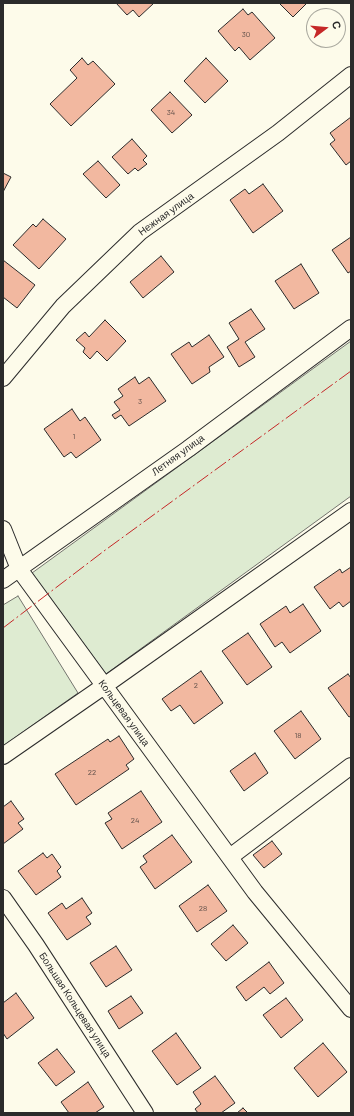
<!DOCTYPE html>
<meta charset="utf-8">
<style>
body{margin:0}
#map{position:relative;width:354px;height:1116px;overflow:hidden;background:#fdfbea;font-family:Barlow,sans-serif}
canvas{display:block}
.frame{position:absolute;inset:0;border:4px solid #2b2b2b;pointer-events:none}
.north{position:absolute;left:306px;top:8px;width:40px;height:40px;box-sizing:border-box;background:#fdfbea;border:1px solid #a9a89e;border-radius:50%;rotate:74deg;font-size:11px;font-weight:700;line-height:16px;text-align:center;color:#2b2b2b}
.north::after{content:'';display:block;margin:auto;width:14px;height:18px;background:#c62828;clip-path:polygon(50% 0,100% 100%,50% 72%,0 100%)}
</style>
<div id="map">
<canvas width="354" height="1116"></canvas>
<div class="frame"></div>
<div class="north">С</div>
</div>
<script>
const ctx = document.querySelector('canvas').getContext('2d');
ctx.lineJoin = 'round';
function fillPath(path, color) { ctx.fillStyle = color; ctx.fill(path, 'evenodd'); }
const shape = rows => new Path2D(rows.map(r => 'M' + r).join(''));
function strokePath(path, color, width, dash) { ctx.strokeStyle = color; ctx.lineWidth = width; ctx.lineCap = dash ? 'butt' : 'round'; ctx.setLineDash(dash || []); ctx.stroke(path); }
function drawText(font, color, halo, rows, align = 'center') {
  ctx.font = font + ' Barlow,sans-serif'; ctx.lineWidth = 3; ctx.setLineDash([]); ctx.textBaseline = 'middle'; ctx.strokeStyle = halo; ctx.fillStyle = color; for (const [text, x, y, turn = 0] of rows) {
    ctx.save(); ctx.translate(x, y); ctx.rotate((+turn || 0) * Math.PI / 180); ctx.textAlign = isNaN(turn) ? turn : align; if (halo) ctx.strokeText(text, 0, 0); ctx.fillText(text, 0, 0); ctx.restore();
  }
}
const green = shape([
 [351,341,351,496,106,674,32,573,351,341],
 [18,596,78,693,3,746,3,605,18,596]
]);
fillPath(green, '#deebd1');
strokePath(green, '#74746e', 1);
const building = shape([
 [116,3,154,3,139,17,133,10,127,15,116,3],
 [279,3,307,3,293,17,279,3],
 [243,9,248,15,252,12,275,38,250,60,239,47,235,51,218,31,243,9],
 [82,58,88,65,93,61,115,84,71,126,50,104,77,78,70,70,82,58],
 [206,58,228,81,205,103,184,81,206,58],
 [170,92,192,115,172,133,151,110,170,92],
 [351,117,351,161,346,165,330,144,335,140,330,133,351,117],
 [132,139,147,156,143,160,147,164,138,171,135,168,128,174,112,157,132,139],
 [98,161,120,185,106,198,83,174,98,161],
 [3,173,11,177,3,192,3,173],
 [263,184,283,211,253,233,230,200,245,189,249,194,263,184],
 [43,219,66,239,39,269,13,245,33,224,36,227,43,219],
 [351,237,351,271,348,273,332,250,351,237],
 [161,256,174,272,143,298,130,282,161,256],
 [3,260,35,285,17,308,3,297,3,260],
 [301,264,319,293,294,309,275,281,301,264],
 [251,309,265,329,245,342,255,357,239,367,227,347,239,339,229,323,251,309],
 [105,320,126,341,107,361,97,351,90,359,83,352,85,348,76,340,85,332,89,337,105,320],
 [209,335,224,357,209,367,210,372,192,384,171,354,189,342,192,347,209,335],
 [135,377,139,384,149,377,166,401,129,426,121,415,115,419,112,415,120,410,114,402,123,396,118,389,135,377],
 [72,409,80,421,85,417,101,440,76,458,71,452,64,457,44,429,72,409],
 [351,567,351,601,343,607,339,602,330,609,314,587,340,569,342,573,351,567],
 [303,604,321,631,290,653,282,642,275,647,260,624,286,606,290,613,303,604],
 [248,633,272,667,247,685,222,651,248,633],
 [201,671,223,703,194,724,180,705,171,711,162,699,201,671],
 [348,674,351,678,351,716,349,717,328,688,348,674],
 [301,711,321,739,295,759,274,731,301,711],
 [119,736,134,759,126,765,129,769,76,805,55,774,108,739,110,742,119,736],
 [255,753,268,773,244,791,230,771,255,753],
 [141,791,162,822,122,849,105,823,112,819,108,813,141,791],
 [11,801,24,819,18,823,23,829,3,844,3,807,11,801],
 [172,835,192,862,155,889,140,867,147,862,143,856,172,835],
 [272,841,282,854,264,868,253,855,272,841],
 [43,853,47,858,52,854,61,867,57,871,61,877,36,895,18,871,43,853],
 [208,885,227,911,197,932,179,906,208,885],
 [82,898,92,913,86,917,91,924,67,940,48,913,62,903,66,909,82,898],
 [233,925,248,943,226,961,211,944,233,925],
 [116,946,132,970,106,987,90,963,116,946],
 [269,962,284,983,270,994,264,987,246,1001,236,987,269,962],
 [16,993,34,1018,7,1039,3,1033,3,1003,16,993],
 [131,996,143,1013,119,1029,108,1011,131,996],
 [286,998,303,1020,281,1038,263,1015,286,998],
 [176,1033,201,1068,177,1085,152,1051,176,1033],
 [323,1043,347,1072,318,1097,294,1068,323,1043],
 [57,1049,75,1072,56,1086,38,1063,57,1049],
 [215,1076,235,1103,221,1113,198,1113,195,1109,201,1104,193,1092,215,1076],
 [88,1082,104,1107,95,1113,69,1113,61,1102,88,1082],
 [243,1108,248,1113,237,1113,243,1108]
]);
fillPath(building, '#f2b8a0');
strokePath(building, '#2b2b2b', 1);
const minor = shape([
 [3,378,63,306,140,232,278,133,351,75],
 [3,529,19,569,255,892,351,1009],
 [3,580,188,449,351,328],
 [3,756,104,686,351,511],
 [230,857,351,766],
 [3,898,36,945,145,1113]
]);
strokePath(minor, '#2b2b2b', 18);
strokePath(minor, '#fdfbea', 16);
strokePath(shape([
 [3,628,104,551,351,371]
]), '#c62828', 1, [14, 3, 2, 3]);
drawText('8px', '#5d4e48', null, [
 ["30",246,34],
 ["34",171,112],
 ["3",140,401],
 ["1",74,436],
 ["2",196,685],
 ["18",298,735],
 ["22",92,772],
 ["24",135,820],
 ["28",203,908]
]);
drawText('10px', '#2b2b2b', '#fdfbea', [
 ["Нежная улица",166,214,-36],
 ["Летняя улица",178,455,-36],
 ["Кольцевая улица",124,713,54],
 ["Большая Кольцевая улица",75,1005,57]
]);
</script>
